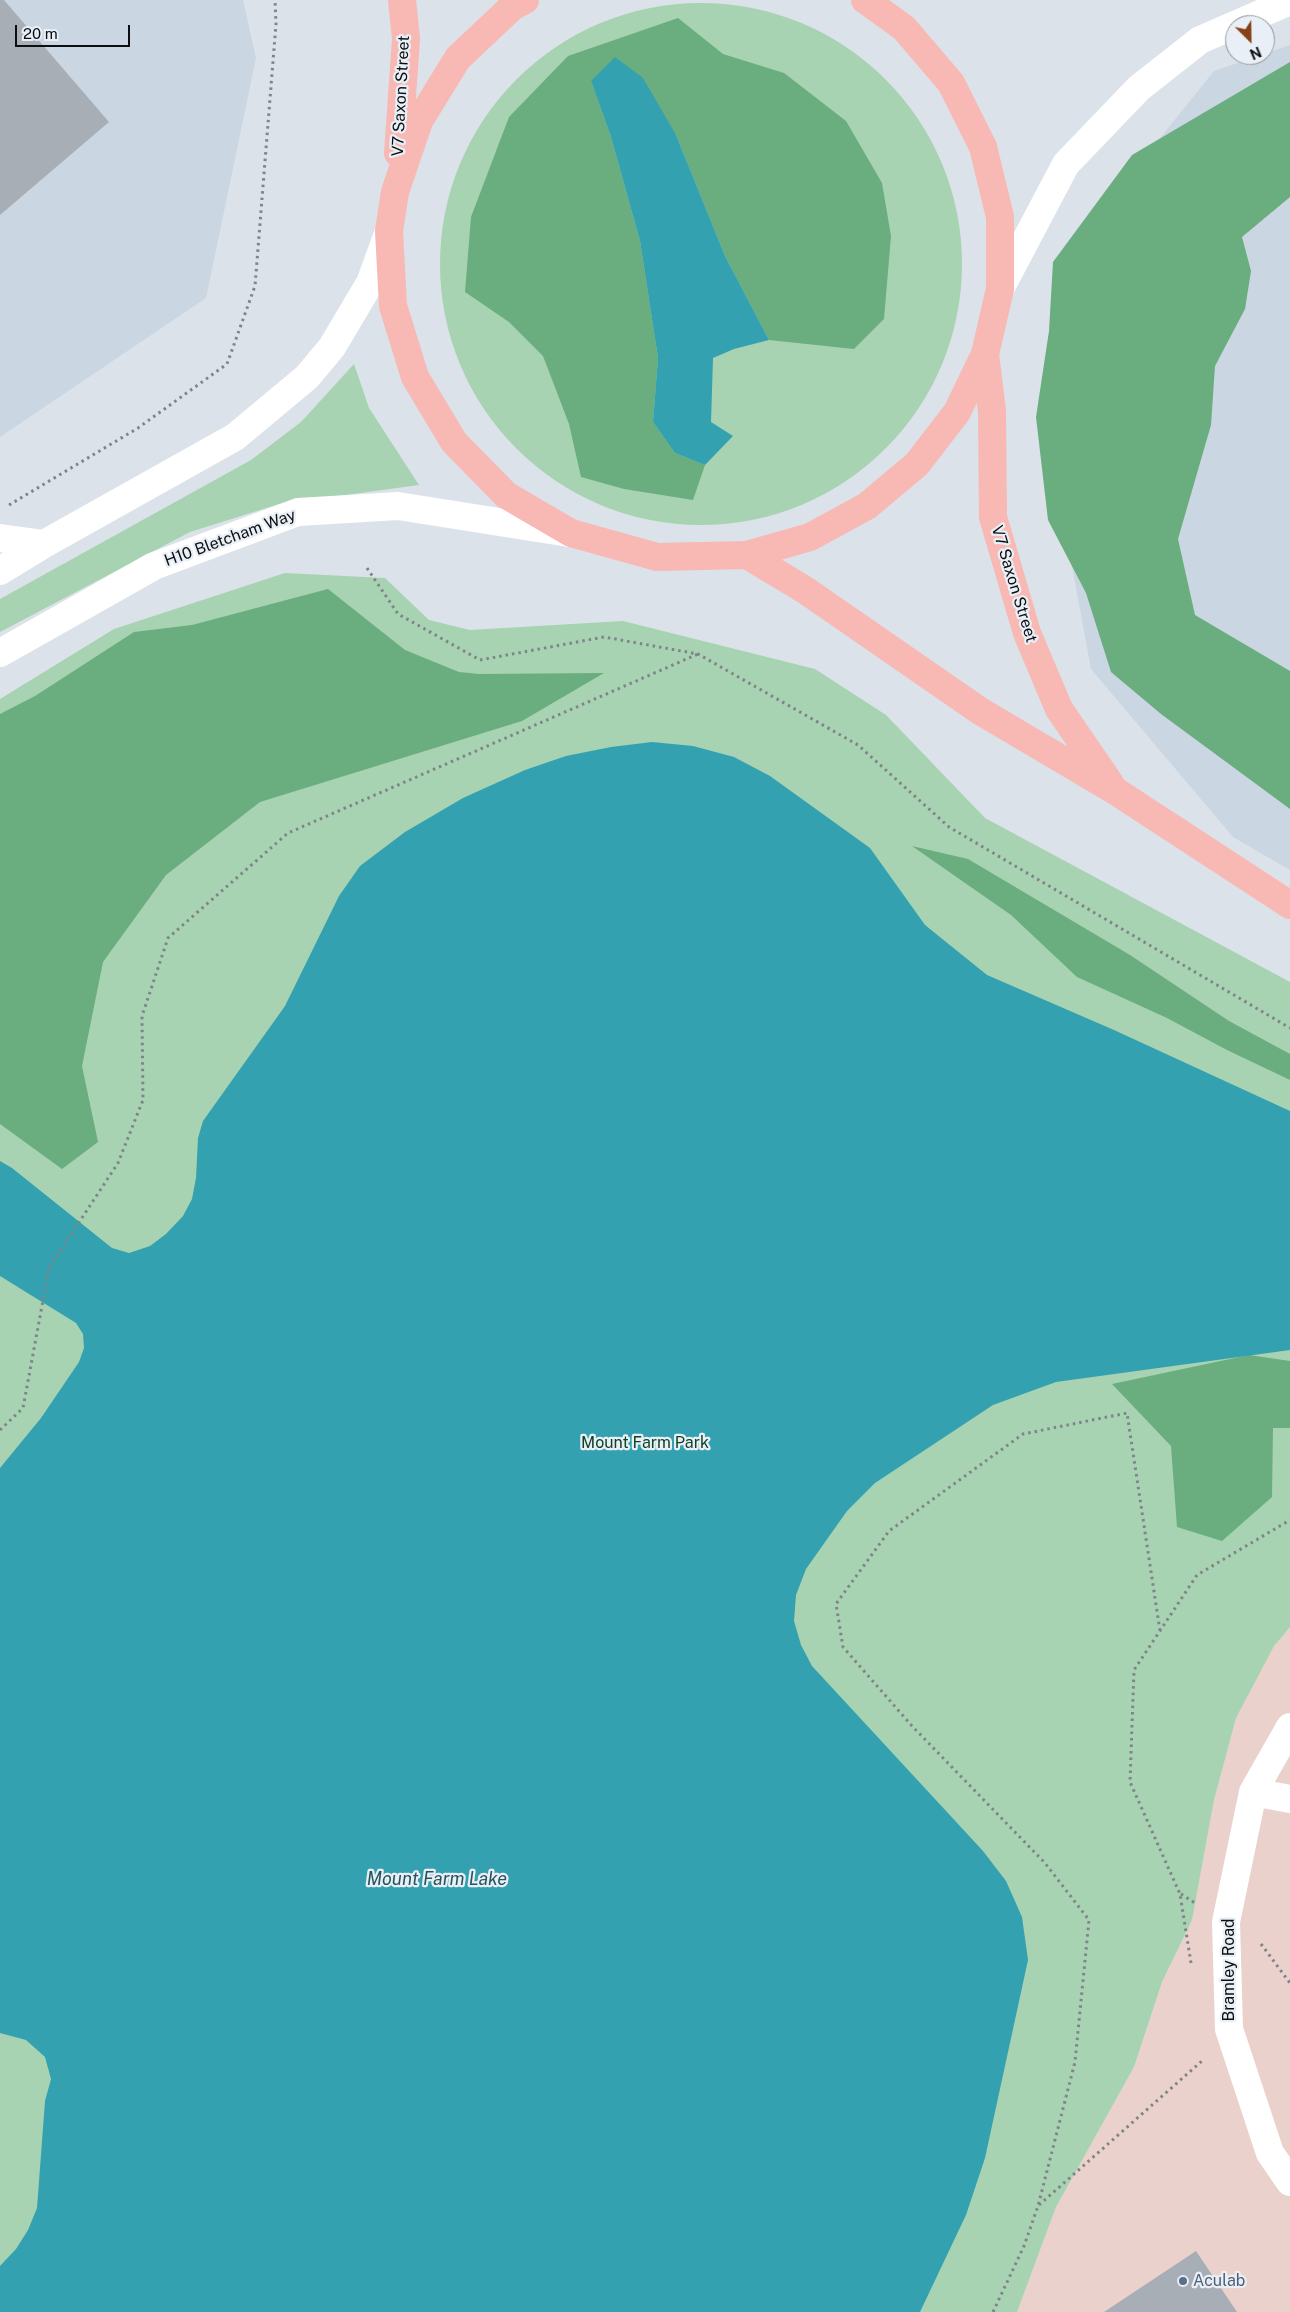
<!DOCTYPE html>
<style>
body{margin:0}
#map{position:relative;width:1290px;height:2312px;overflow:hidden;background:#dbe2e9;font-family:"Public Sans",sans-serif}
canvas{display:block}
.north{position:absolute;left:1225px;top:15px;width:50px;height:50px;box-sizing:border-box;background:#e9eff6;border:1px solid #91959a;border-radius:50%;rotate:157deg;font-size:14px;font-weight:700;line-height:20px;text-align:center;color:#0c0e10}
.north::after{content:'';display:block;margin:auto;width:18px;height:22px;background:#86411a;clip-path:polygon(50% 0,100% 100%,50% 72%,0 100%)}
.scale{position:absolute;left:15px;top:25px;width:115px;height:22px;box-sizing:border-box;border:2px solid #0c0e10;border-top:0;padding-left:6px;font-size:15px;line-height:18px;white-space:nowrap;color:#0c0e10;-webkit-text-stroke:4px #e9eff6;paint-order:stroke}
</style>
<div id="map">
<canvas width="1290" height="2312"></canvas>
<div class="north">N</div>
<div class="scale">20 m</div>
</div>
<script>
const ctx = document.querySelector('canvas').getContext('2d');
ctx.lineJoin = 'round';
function fillPath(path, color) { ctx.fillStyle = color; ctx.fill(path, 'evenodd'); }
const shape = rows => new Path2D(rows.map(r => 'M' + r).join(''));
function strokePath(path, color, width, dash) { ctx.strokeStyle = color; ctx.lineWidth = width; ctx.lineCap = dash ? 'butt' : 'round'; ctx.setLineDash(dash || []); ctx.stroke(path); }
function drawText(font, color, halo, rows, align = 'center') {
  ctx.font = font + ' "Public Sans",sans-serif'; ctx.lineWidth = 4.5; ctx.setLineDash([]); ctx.textBaseline = 'middle'; ctx.strokeStyle = halo; ctx.fillStyle = color; for (const [text, x, y, turn = 0] of rows) {
    ctx.save(); ctx.translate(x, y); ctx.rotate((+turn || 0) * Math.PI / 180); ctx.textAlign = isNaN(turn) ? turn : align; if (halo) ctx.strokeText(text, 0, 0); ctx.fillText(text, 0, 0); ctx.restore();
  }
}
fillPath(shape([
 [0,0,243,0,256,58,206,298,0,437],
 [1290,45,1290,870,1233,837,1091,669,1056,479,1070,250,1214,71]
]), '#cad6e2');
fillPath(shape([
 [1290,1627,1290,2312,1017,2312,1056,2207,1134,2067,1162,1982,1192,1920,1214,1800,1236,1718,1274,1645]
]), '#ead1cb');
fillPath(shape([
 '440 264a261 261 0 1 1 522 0a261 261 0 1 1-522 0Z',
 [354,364,369,408,419,485,279,504,190,532,0,632,0,599,251,460,301,422],
 [285,573,385,578,429,620,470,630,623,621,815,669,886,715,985,818,1290,982,1290,1627,1274,1646,1236,1718,1214,1800,1192,1920,1162,1982,1134,2067,1056,2207,1017,2312,0,2312,0,699,114,629]
]), '#a7d3b2');
fillPath(shape([
 [678,18,723,54,784,73,846,121,882,183,891,236,884,319,854,349,769,340,725,256,676,135,591,81,611,137,640,241,658,358,653,422,675,453,705,465,693,500,624,489,581,477,569,424,543,356,509,322,465,292,471,217,509,117,568,56],
 [1290,62,1290,197,1242,237,1251,271,1245,309,1215,366,1211,425,1178,539,1195,615,1290,671,1290,809,1161,714,1111,672,1086,593,1048,520,1036,417,1049,331,1053,262,1132,155],
 [328,589,405,650,459,672,479,674,604,673,522,721,260,802,166,875,103,962,82,1066,98,1142,62,1169,0,1124,0,714,35,696,134,632,192,625],
 [912,846,968,859,1130,955,1229,1021,1290,1054,1290,1080,1227,1050,1167,1018,1077,977,1011,915],
 [1249,1355,1290,1361,1290,1428,1273,1428,1272,1497,1222,1541,1177,1527,1171,1446,1112,1384]
]), '#6aad7e');
fillPath(shape([
 [615,57,643,78,676,135,725,256,769,340,734,349,713,358,711,422,733,436,705,465,675,453,653,422,658,358,640,241,611,137,591,81],
 [652,742,693,746,734,757,770,776,870,848,925,925,987,975,1114,1030,1290,1111,1290,1350,1056,1382,993,1405,875,1483,847,1511,806,1569,796,1595,794,1621,801,1645,812,1666,983,1851,1006,1881,1022,1917,1028,1960,985,2158,966,2215,920,2312,0,2312,0,2266,16,2249,28,2230,37,2208,45,2101,51,2079,45,2057,26,2040,0,2033,0,1468,41,1418,79,1362,84,1348,83,1334,76,1323,0,1276,0,1161,12,1168,112,1248,129,1253,150,1246,166,1234,183,1216,192,1199,196,1178,198,1138,203,1121,285,1006,339,896,360,866,405,832,463,798,525,770,566,756,611,747]
]), '#34a1b1');
fillPath(shape([
 [0,0,4,0,109,122,0,215],
 [1196,2251,1237,2312,1104,2312]
]), '#a8aeb5');
strokePath(shape([
 [9,505,138,428,227,364,255,286,276,24,275,0],
 [367,568,398,614,480,660,604,637,698,654,858,745,949,827,1290,1028],
 [0,1430,23,1408,49,1268,118,1163,143,1100,142,1016,168,938,288,833,698,654],
 [1181,1894,1195,1903],
 [1261,1944,1290,1983],
 [1191,1963,1180,1894,1130,1782,1134,1670,1197,1575,1290,1520],
 [1039,2205,1203,2060],
 [993,2312,1024,2246,1038,2206,1075,2062,1089,1920,1045,1863,912,1726,843,1647,836,1604,889,1531,1023,1434,1127,1413,1160,1631]
]), '#7f8489', 3, [2.5, 4]);
strokePath(shape([
 [1000,289,1066,164,1139,88,1200,40,1290,1],
 [0,538,44,544],
 [0,571,44,544,235,437,307,377,332,347,370,283,389,231],
 [0,653,154,566,298,512,398,506,569,533],
 [1290,1727,1253,1792,1226,1922,1229,2029,1270,2153,1290,2182],
 [1253,1792,1290,1799]
]), '#fff', 28);
strokePath(shape([
 [525,0,512,7,458,58,419,121,395,192,389,231,393,306,415,377,454,442,506,495,571,533,657,557,747,555,810,537,867,506,917,464,957,412,985,354,1000,289,1000,217,983,147,951,83,904,28,865,0],
 [398,153,406,39,402,0],
 [985,354,992,411,993,517,1027,633,1059,709,1111,785],
 [747,555,805,590,980,711,1117,792,1290,905]
]), '#f8b8b3', 28);
for (const [x, y, r, color] of [
 [1183,2281,5,"#5c6f8a"]
]) { const dot = new Path2D(); dot.arc(x, y, r, 0, 2 * Math.PI); ctx.fillStyle = color; ctx.fill(dot); strokePath(dot, '#e9eff6', 2); }
drawText('16px', '#0c0e10', '#e9eff6', [
 ["V7 Saxon Street",401,96,-87],
 ["H10 Bletcham Way",230,538,-20],
 ["V7 Saxon Street",1014,584,73],
 ["Bramley Road",1229,1970,-90]
]);
drawText('16px', '#0e4223', '#e9eff6', [
 ["Mount Farm Park",645,1443]
]);
drawText('16px', '#4e5e75', '#e9eff6', [
 ["Aculab",1193,2281]
], 'left');
drawText('italic 18px', '#26545b', '#e9eff6', [
 ["Mount Farm Lake",437,1879]
]);
</script>
